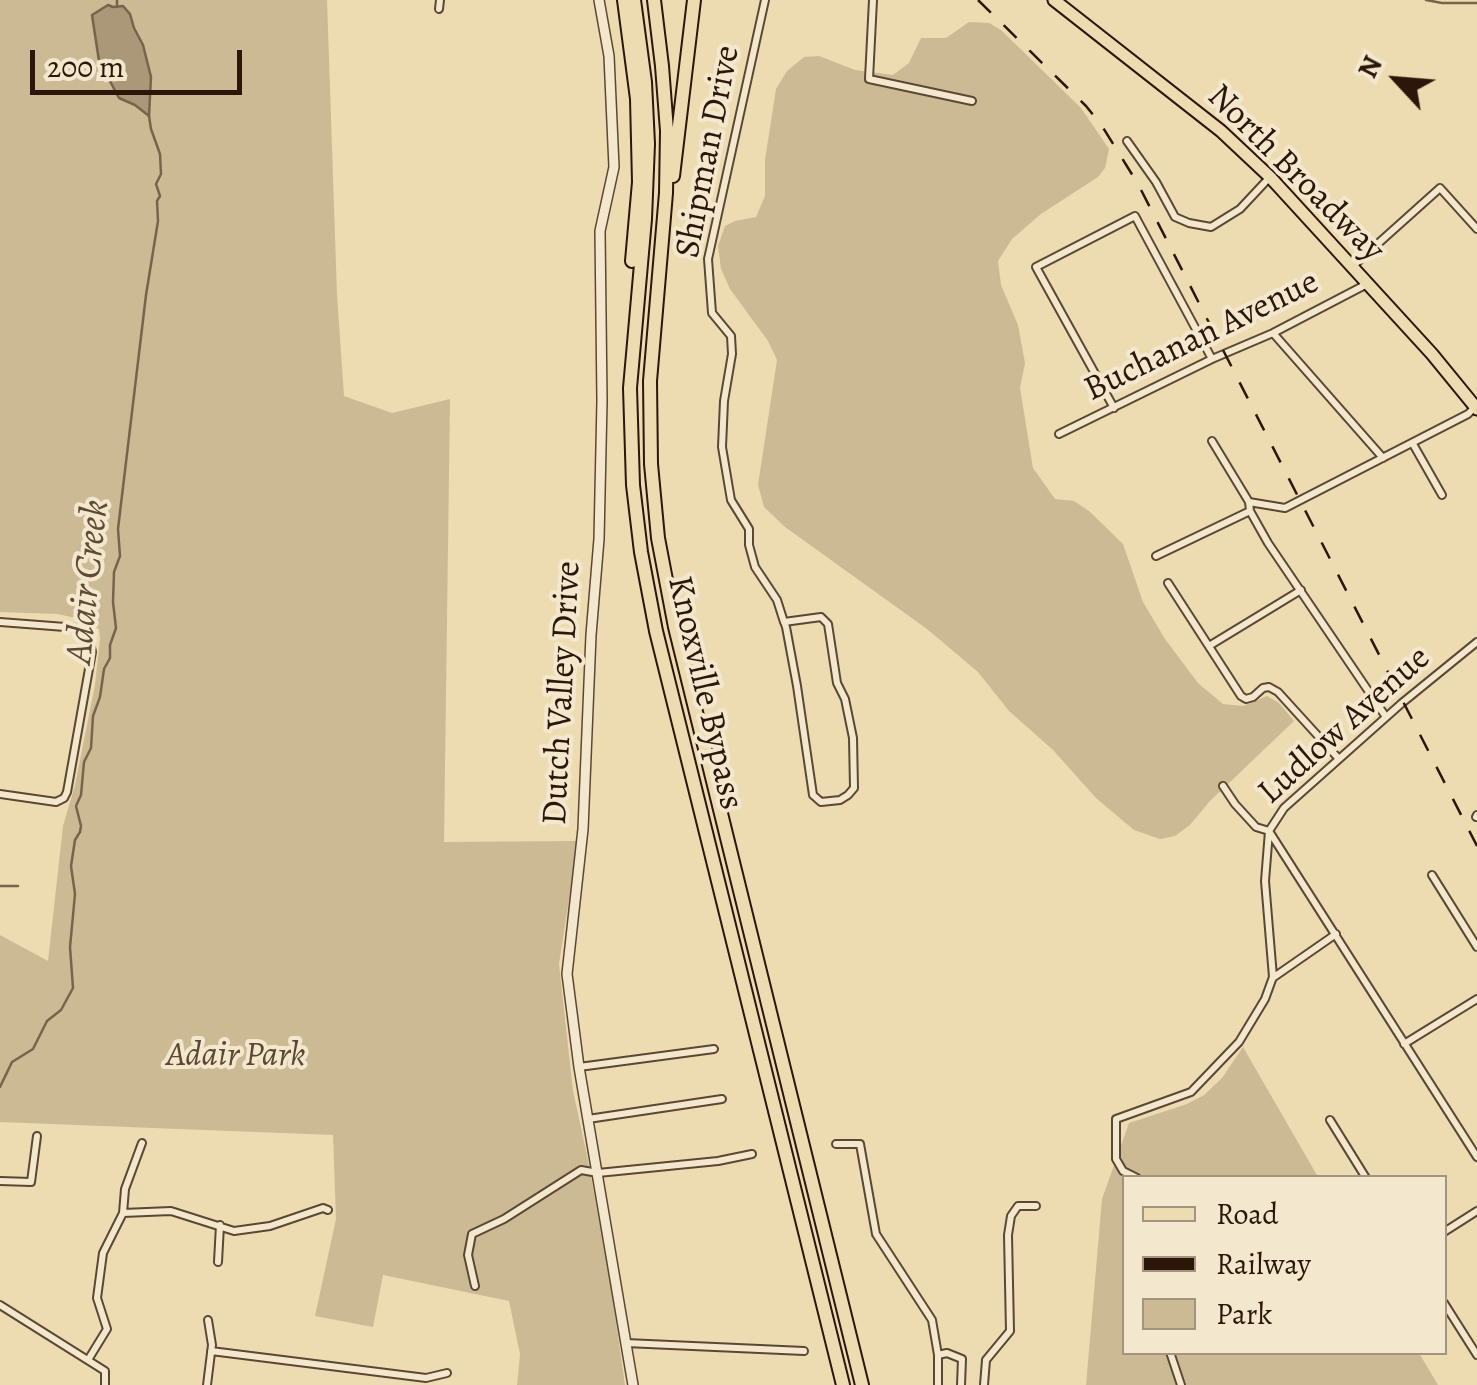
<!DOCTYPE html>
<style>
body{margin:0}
#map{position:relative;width:1477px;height:1385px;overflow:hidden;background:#eddbb2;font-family:Alegreya,serif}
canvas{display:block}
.legend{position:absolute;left:1122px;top:1175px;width:325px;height:180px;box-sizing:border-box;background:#f3e8cd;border:2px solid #a3947f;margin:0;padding:12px 18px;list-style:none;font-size:30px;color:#2c1609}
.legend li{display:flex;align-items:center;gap:20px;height:50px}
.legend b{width:50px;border:2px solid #a3947f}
.north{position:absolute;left:1347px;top:30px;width:100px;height:100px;-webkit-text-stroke:8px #f3e8cd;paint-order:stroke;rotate:296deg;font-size:28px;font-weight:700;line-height:40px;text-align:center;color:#2c1609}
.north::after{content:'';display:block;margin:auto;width:35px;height:45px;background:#2c1609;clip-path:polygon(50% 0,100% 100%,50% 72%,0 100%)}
.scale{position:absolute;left:30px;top:50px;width:212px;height:45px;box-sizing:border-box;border:5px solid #2c1609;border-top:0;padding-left:12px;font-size:30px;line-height:35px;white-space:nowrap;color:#2c1609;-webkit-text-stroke:8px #f3e8cd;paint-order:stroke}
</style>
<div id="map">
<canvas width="1477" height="1385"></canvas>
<ul class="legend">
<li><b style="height:12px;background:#eddbb2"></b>Road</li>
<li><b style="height:12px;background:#2c1609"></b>Railway</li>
<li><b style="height:28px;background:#ccba95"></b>Park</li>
</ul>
<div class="north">N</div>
<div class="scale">200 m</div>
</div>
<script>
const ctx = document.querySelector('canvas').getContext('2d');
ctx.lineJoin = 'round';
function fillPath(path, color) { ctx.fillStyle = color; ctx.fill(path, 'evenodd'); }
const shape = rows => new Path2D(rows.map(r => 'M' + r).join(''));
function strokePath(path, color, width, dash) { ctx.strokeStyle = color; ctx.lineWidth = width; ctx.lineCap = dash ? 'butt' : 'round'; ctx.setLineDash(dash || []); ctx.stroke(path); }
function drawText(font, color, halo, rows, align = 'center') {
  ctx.font = font + ' Alegreya,serif'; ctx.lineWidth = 8; ctx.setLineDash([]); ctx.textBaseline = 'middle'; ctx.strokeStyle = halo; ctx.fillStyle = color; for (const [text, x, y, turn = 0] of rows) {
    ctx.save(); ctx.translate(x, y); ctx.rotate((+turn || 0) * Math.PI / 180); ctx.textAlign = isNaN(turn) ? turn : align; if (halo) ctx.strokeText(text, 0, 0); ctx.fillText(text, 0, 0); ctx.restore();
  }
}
fillPath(shape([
 [0,0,327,0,337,295,344,396,392,413,450,399,444,842,578,841,559,964,573,1091,588,1160,611,1286,625,1385,517,1385,520,1354,509,1301,383,1275,373,1327,315,1316,336,1219,333,1135,0,1122,0,935,48,961,63,826,75,785,95,685,100,639,99,629,76,618,57,614,0,612],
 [969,22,989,23,1001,30,1081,108,1109,149,1105,168,1098,177,1041,214,1012,239,998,261,1001,285,1018,325,1025,363,1020,388,1033,468,1055,499,1074,501,1089,511,1123,544,1143,602,1165,639,1198,683,1223,704,1243,706,1267,696,1279,703,1294,721,1209,802,1190,825,1175,836,1160,839,1134,830,1096,798,1053,750,1009,711,978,672,927,629,785,527,764,507,758,485,777,360,768,341,730,289,721,269,718,246,725,226,735,221,756,217,765,196,765,160,776,89,787,71,804,57,819,56,855,70,893,75,909,63,921,38,946,38],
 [1243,1047,1318,1177,1124,1178,1124,1352,1419,1353,1438,1385,1086,1385,1102,1199,1129,1123,1187,1104,1204,1095,1222,1078]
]), '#ccba95');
const water = shape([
 [108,5,113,7,123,6,130,14,134,28,143,45,151,77,149,116,135,105,119,98,99,61,92,15,108,5]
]);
fillPath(water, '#ab9879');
strokePath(water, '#78644c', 2.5);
strokePath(shape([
 [1426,0,1442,3,1477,3],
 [117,7,117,0],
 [0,886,18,886],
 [0,1087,12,1062,33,1049,47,1021,61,1010,73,988,70,947,75,894,71,866,75,840,80,832,81,826,76,806,81,795,84,762,91,748,93,716,100,697,104,669,110,658,110,645,116,628,113,602,114,572,120,556,118,529,146,295,158,221,157,201,160,196,156,184,161,174,160,154,151,129,149,116]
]), '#78644c', 2.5);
const minor = shape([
 [765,0,708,259,712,313,731,336,732,354,724,401,722,447,731,500,749,529,749,545,755,567,777,600,784,622,786,627,797,686,813,795,821,802,840,800,848,795,854,788,853,738,845,699,837,683,828,624,821,617,784,622],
 [873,0,869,79,972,101],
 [439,9,440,0],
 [1127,141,1156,182,1175,217,1189,223,1211,227,1240,209,1269,178],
 [1353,266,1440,188,1477,229],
 [1273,333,1383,458],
 [1114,408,1036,267,1135,216,1212,359],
 [1059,434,1212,359,1273,333,1367,284],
 [1212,441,1249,502,1250,511,1268,543,1386,717],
 [1413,444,1442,495],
 [1249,502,1285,508,1468,414,1476,406],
 [1156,556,1250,511],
 [1168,583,1241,696,1246,699,1253,697,1263,688,1269,687,1278,692,1339,759],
 [0,622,78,628,89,638,92,652,67,792,64,798,56,802,0,794],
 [1209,646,1301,590],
 [1223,786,1235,804,1256,827,1269,831,1477,1157],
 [1476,817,1477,815],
 [1432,875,1477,947],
 [1274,977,1336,934],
 [1404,1044,1477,999],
 [579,1067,714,1049],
 [588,1119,722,1099],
 [1330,1120,1366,1178],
 [836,1144,860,1144,876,1234,932,1320,938,1355,938,1385],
 [1137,1178,1123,1171,1116,1159,1116,1119,1191,1092,1239,1042,1265,999,1273,977,1265,881,1269,831,1284,808,1402,703,1477,642],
 [0,1181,31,1182,37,1136],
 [123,1213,171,1211,234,1231,270,1226,323,1208,328,1210],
 [1444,1232,1477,1211],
 [218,1262,220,1225],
 [475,1286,468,1255,472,1234,504,1219,581,1170,598,1173,718,1161,752,1154],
 [1444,1303,1477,1355],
 [0,1305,105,1371,105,1385],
 [626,1343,804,1351],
 [211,1351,426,1378,447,1373],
 [1170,1352,1181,1385],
 [938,1355,947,1353,962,1359,961,1385],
 [88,1360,107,1329,97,1298,103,1253,123,1213,125,1189,142,1143],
 [207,1385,212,1345,208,1320],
 [984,1385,986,1360,1010,1331,1008,1235,1011,1216,1018,1206,1036,1206]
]);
const tertiary = shape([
 [599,0,609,56,614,167,600,231,602,401,599,539,591,635,583,829,567,974,579,1067,633,1385]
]);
const primary = shape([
 [1054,0,1221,131,1270,177,1432,354,1477,409]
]);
const motorway = shape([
 [624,0,637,99,639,182,632,261],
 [634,0,645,82,648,144,645,219,630,388,633,485,641,552,656,631,843,1385],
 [654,0,662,66,667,131,666,193,650,381,651,464,658,538,675,627,862,1385],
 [673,176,694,0]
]);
strokePath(minor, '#5c4733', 10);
strokePath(tertiary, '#5c4733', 12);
strokePath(primary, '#2c1609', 15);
strokePath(motorway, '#2c1609', 16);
strokePath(minor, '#f3e8cd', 6);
strokePath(tertiary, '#f3e8cd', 9);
strokePath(primary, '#eddbb2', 11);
strokePath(motorway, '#eddbb2', 12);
strokePath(shape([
 [978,0,1086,106,1102,126,1138,184,1477,846]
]), '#2c1609', 2.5, [18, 18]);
drawText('35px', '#2c1609', '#f3e8cd', [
 ["Shipman Drive",709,152,-79],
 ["North Broadway",1295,174,45],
 ["Buchanan Avenue",1202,337,-26],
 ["Dutch Valley Drive",563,693,-87],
 ["Knoxville Bypass",704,693,77],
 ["Ludlow Avenue",1345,726,-42]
]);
drawText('italic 35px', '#5c4733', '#f3e8cd', [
 ["Adair Park",236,1056]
]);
drawText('italic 38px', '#5f4a36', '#f3e8cd', [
 ["Adair Creek",89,582,-84]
]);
</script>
